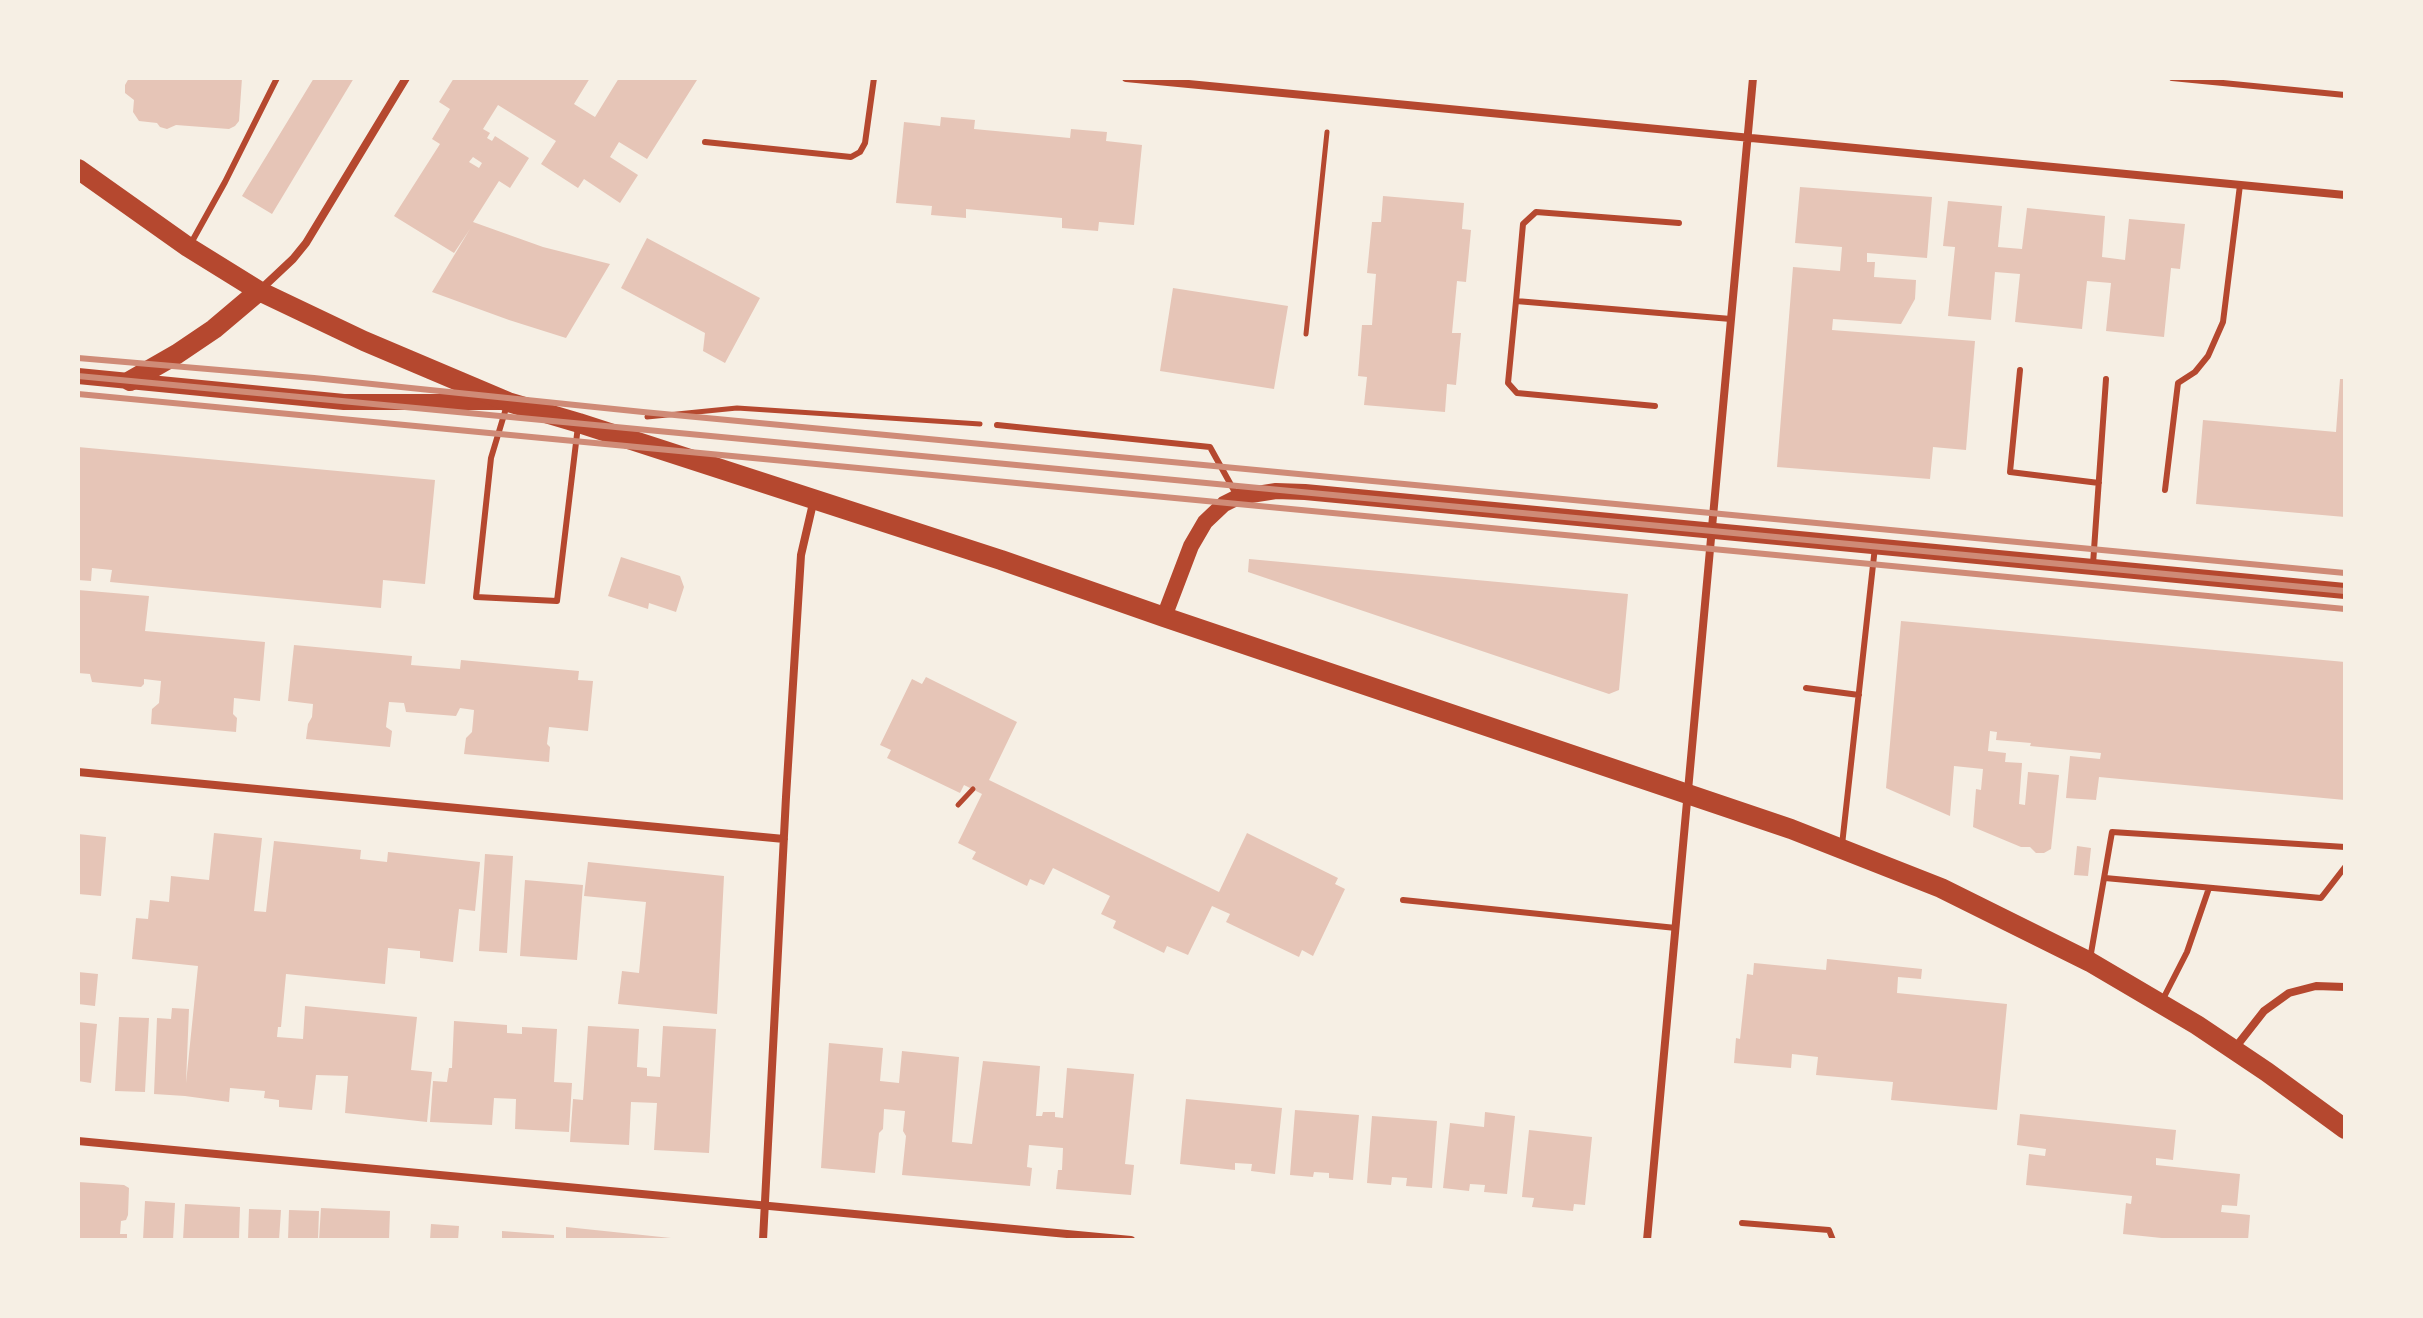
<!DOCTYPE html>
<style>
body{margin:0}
#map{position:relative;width:2423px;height:1318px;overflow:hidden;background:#f6efe4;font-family:Inter,sans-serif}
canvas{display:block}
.frame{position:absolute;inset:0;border:80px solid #f6efe4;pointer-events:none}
</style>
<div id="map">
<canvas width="2423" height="1318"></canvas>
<div class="frame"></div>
</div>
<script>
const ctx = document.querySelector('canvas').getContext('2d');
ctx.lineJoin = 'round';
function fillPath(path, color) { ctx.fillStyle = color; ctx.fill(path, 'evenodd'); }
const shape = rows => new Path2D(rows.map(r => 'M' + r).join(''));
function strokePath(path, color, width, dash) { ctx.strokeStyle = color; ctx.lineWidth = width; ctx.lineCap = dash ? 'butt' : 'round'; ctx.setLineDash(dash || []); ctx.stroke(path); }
fillPath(shape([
 [129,78,242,78,239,121,235,126,229,129,176,125,167,129,160,127,157,123,139,121,133,112,134,100,125,93,125,85],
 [314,78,354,78,272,214,242,196],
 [454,78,590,78,574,104,595,117,619,78,697,80,647,159,619,142,610,157,638,175,620,203,584,179,578,188,541,164,556,141,498,105,483,129,490,133,487,138,492,141,495,136,529,158,510,188,499,181,473,222,543,247,610,264,566,338,509,320,432,292,470,229,454,253,394,216,440,144,432,139,450,109,439,102],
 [473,157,482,163,479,168,469,162],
 [941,117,975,120,974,129,1070,138,1071,129,1107,132,1106,141,1142,145,1134,225,1099,222,1098,231,1062,228,1062,218,966,209,966,218,931,215,932,206,896,203,904,122,940,126],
 [1800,187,1932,197,1927,258,1867,253,1867,262,1875,262,1874,277,1916,280,1915,299,1901,324,1833,319,1832,330,1975,341,1966,450,1933,447,1930,479,1777,467,1793,267,1840,271,1842,247,1795,243],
 [1383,196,1464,203,1462,229,1471,230,1466,282,1457,281,1452,333,1461,333,1456,385,1447,384,1445,412,1364,405,1367,377,1358,376,1362,325,1372,325,1376,274,1367,273,1372,222,1381,222],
 [1948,201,2002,206,1998,247,2022,249,2027,208,2105,216,2102,257,2125,260,2129,219,2185,224,2180,269,2171,268,2164,337,2106,331,2111,283,2087,281,2082,329,2015,322,2020,274,1995,272,1991,320,1948,316,1955,247,1943,246],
 [647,238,760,298,725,363,703,351,705,333,621,288],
 [1173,288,1288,306,1274,389,1160,371],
 [2340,379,2345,379,2345,517,2196,504,2203,420,2336,432],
 [78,447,435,480,425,584,383,580,381,608,110,582,112,570,92,568,91,581,78,580],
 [621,557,680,576,684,587,676,612,649,603,648,609,608,596],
 [1249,559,1628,594,1619,690,1609,694,1248,572],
 [78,590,149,596,145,631,265,642,260,701,234,698,233,714,237,718,236,732,151,724,152,709,159,703,161,681,144,679,144,684,141,687,92,682,90,674,78,673],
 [1901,621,2345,662,2345,800,2099,777,2096,800,2066,798,2070,756,2100,759,2101,753,2030,746,2031,743,1996,740,1997,732,1990,731,1988,751,2006,753,2005,762,2022,763,2019,804,2025,805,2028,772,2059,775,2051,849,2044,853,2036,853,2030,847,2021,847,1973,827,1976,789,1981,790,1983,769,1954,766,1950,816,1886,788],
 [294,645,412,656,411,665,460,669,461,660,579,671,578,680,593,681,588,731,549,727,547,744,550,747,549,762,464,754,466,738,472,732,474,710,460,708,456,716,406,712,404,703,389,702,386,727,392,731,390,747,306,739,308,724,312,717,313,704,288,701],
 [926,677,1017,722,989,780,1219,892,1247,833,1338,878,1335,884,1345,889,1313,956,1302,950,1299,957,1226,922,1230,914,1212,906,1188,955,1167,946,1164,953,1113,928,1116,921,1101,914,1110,896,1053,868,1044,885,1030,879,1027,886,972,859,976,852,958,843,982,794,964,785,960,793,887,758,891,750,880,745,912,679,922,684],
 [214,833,262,838,254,911,266,912,274,841,361,850,360,859,387,862,388,852,480,862,475,911,459,909,453,962,420,958,420,951,388,948,385,984,286,974,281,1027,278,1027,277,1037,303,1039,305,1006,417,1017,411,1070,432,1072,427,1122,345,1113,348,1076,316,1075,312,1110,279,1107,279,1100,264,1098,265,1091,230,1088,229,1102,185,1096,154,1094,157,1018,171,1019,172,1008,189,1009,186,1083,198,966,132,959,136,918,148,919,150,900,169,902,171,876,209,880],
 [78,834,106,837,101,896,78,894],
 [2077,846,2091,848,2088,876,2074,875],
 [485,854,513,856,507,953,479,951],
 [588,862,724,876,717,1014,618,1004,622,971,639,973,646,902,584,896],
 [525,880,583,885,577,960,520,956],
 [1827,959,1922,969,1921,979,1898,977,1897,993,2007,1004,1997,1110,1891,1100,1893,1082,1816,1075,1818,1057,1792,1054,1791,1068,1734,1063,1736,1038,1740,1039,1747,974,1753,975,1754,963,1826,970],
 [78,972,98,974,95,1006,78,1004],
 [119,1017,149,1018,145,1092,115,1091],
 [454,1021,507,1025,507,1033,522,1034,522,1027,557,1029,554,1082,572,1083,569,1132,515,1129,516,1099,494,1098,492,1125,430,1122,433,1081,447,1082,449,1068,452,1068],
 [78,1022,97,1024,91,1083,78,1081],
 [588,1026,639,1029,637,1067,647,1068,647,1076,660,1077,663,1026,716,1029,709,1153,654,1150,657,1103,631,1102,629,1145,570,1142,573,1099,583,1100],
 [829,1043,883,1048,880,1081,899,1083,902,1051,959,1057,952,1142,972,1144,983,1061,1040,1066,1036,1116,1042,1116,1043,1112,1055,1112,1055,1117,1063,1118,1067,1068,1134,1074,1125,1164,1134,1165,1131,1195,1056,1189,1058,1170,1062,1170,1063,1148,1029,1145,1027,1167,1032,1168,1030,1186,902,1175,906,1136,903,1131,905,1111,884,1109,883,1129,879,1133,875,1173,821,1168],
 [1186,1099,1282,1108,1275,1174,1251,1171,1252,1164,1235,1163,1235,1170,1180,1164],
 [1295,1110,1359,1115,1353,1180,1329,1178,1329,1173,1314,1172,1313,1177,1290,1175],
 [1485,1112,1515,1116,1507,1194,1484,1192,1485,1185,1470,1184,1469,1191,1443,1188,1450,1123,1484,1127],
 [2020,1114,2176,1130,2173,1160,2156,1158,2156,1165,2240,1174,2237,1206,2222,1205,2221,1212,2250,1215,2248,1240,2181,1240,2123,1234,2126,1203,2131,1204,2132,1196,2026,1185,2029,1154,2045,1156,2046,1149,2017,1145],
 [1372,1116,1437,1121,1432,1188,1406,1186,1407,1178,1392,1177,1391,1185,1367,1183],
 [1529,1130,1592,1137,1585,1205,1574,1204,1573,1211,1532,1207,1534,1198,1522,1197],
 [78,1182,124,1185,129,1188,128,1215,126,1220,121,1221,120,1234,127,1234,127,1240,78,1240],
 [145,1201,175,1203,173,1240,143,1240],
 [185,1204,240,1207,239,1240,183,1240],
 [321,1208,390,1211,389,1240,319,1240],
 [249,1209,281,1210,279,1240,248,1240],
 [289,1210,319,1211,318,1240,288,1240],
 [431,1224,459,1226,458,1240,430,1240],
 [566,1227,671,1238,671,1240,566,1240],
 [502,1231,554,1235,554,1240,502,1240]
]), '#e6c5b7');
strokePath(shape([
 [1306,334,1327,132],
 [647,417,737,408,980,424],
 [958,805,973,789]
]), '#b5482f', 5);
strokePath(shape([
 [2172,78,2345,95],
 [705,142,851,157,860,152,865,143,874,78],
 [190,245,225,182,277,78],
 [1516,301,1523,224,1536,212,1679,223],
 [2020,370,2010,472,2099,483],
 [507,405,491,458,476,597,557,601,578,426],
 [1655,406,1517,393,1508,383,1516,301,1731,319],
 [997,425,1210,447,1236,494],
 [2165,490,2178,383,2195,372,2208,356,2223,322,2240,185],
 [2093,564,2106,379],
 [1806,688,1859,695],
 [1842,845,1875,547],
 [2105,878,2321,898,2345,867],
 [1403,900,1676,928],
 [2090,959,2112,832,2345,847],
 [2163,999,2187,952,2209,888],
 [1742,1223,1829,1230,1833,1240]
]), '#b5482f', 6);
strokePath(shape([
 [1126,78,2345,195],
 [260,290,293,259,306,243,406,78],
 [78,772,784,839],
 [2235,1048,2264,1011,2289,993,2316,986,2345,987],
 [78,1141,1131,1240],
 [763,1240,786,797,801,555,814,499],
 [1647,1240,1753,78]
]), '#b5482f', 8);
strokePath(shape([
 [78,376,344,402,502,402],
 [1164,617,1191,546,1205,522,1224,504,1238,497,1276,491,1305,492,2345,591]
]), '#b5482f', 16);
strokePath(shape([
 [78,169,188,247,259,291,364,341,508,402,579,423,1001,560,1164,617,1791,829,1941,888,2090,962,2197,1025,2267,1072,2345,1129],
 [130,381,177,354,214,329,259,291]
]), '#b5482f', 20);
strokePath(shape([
 [78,358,314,378,643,412,2345,573],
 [78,376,2345,591],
 [78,394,2345,609]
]), '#cf8b77', 6);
</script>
